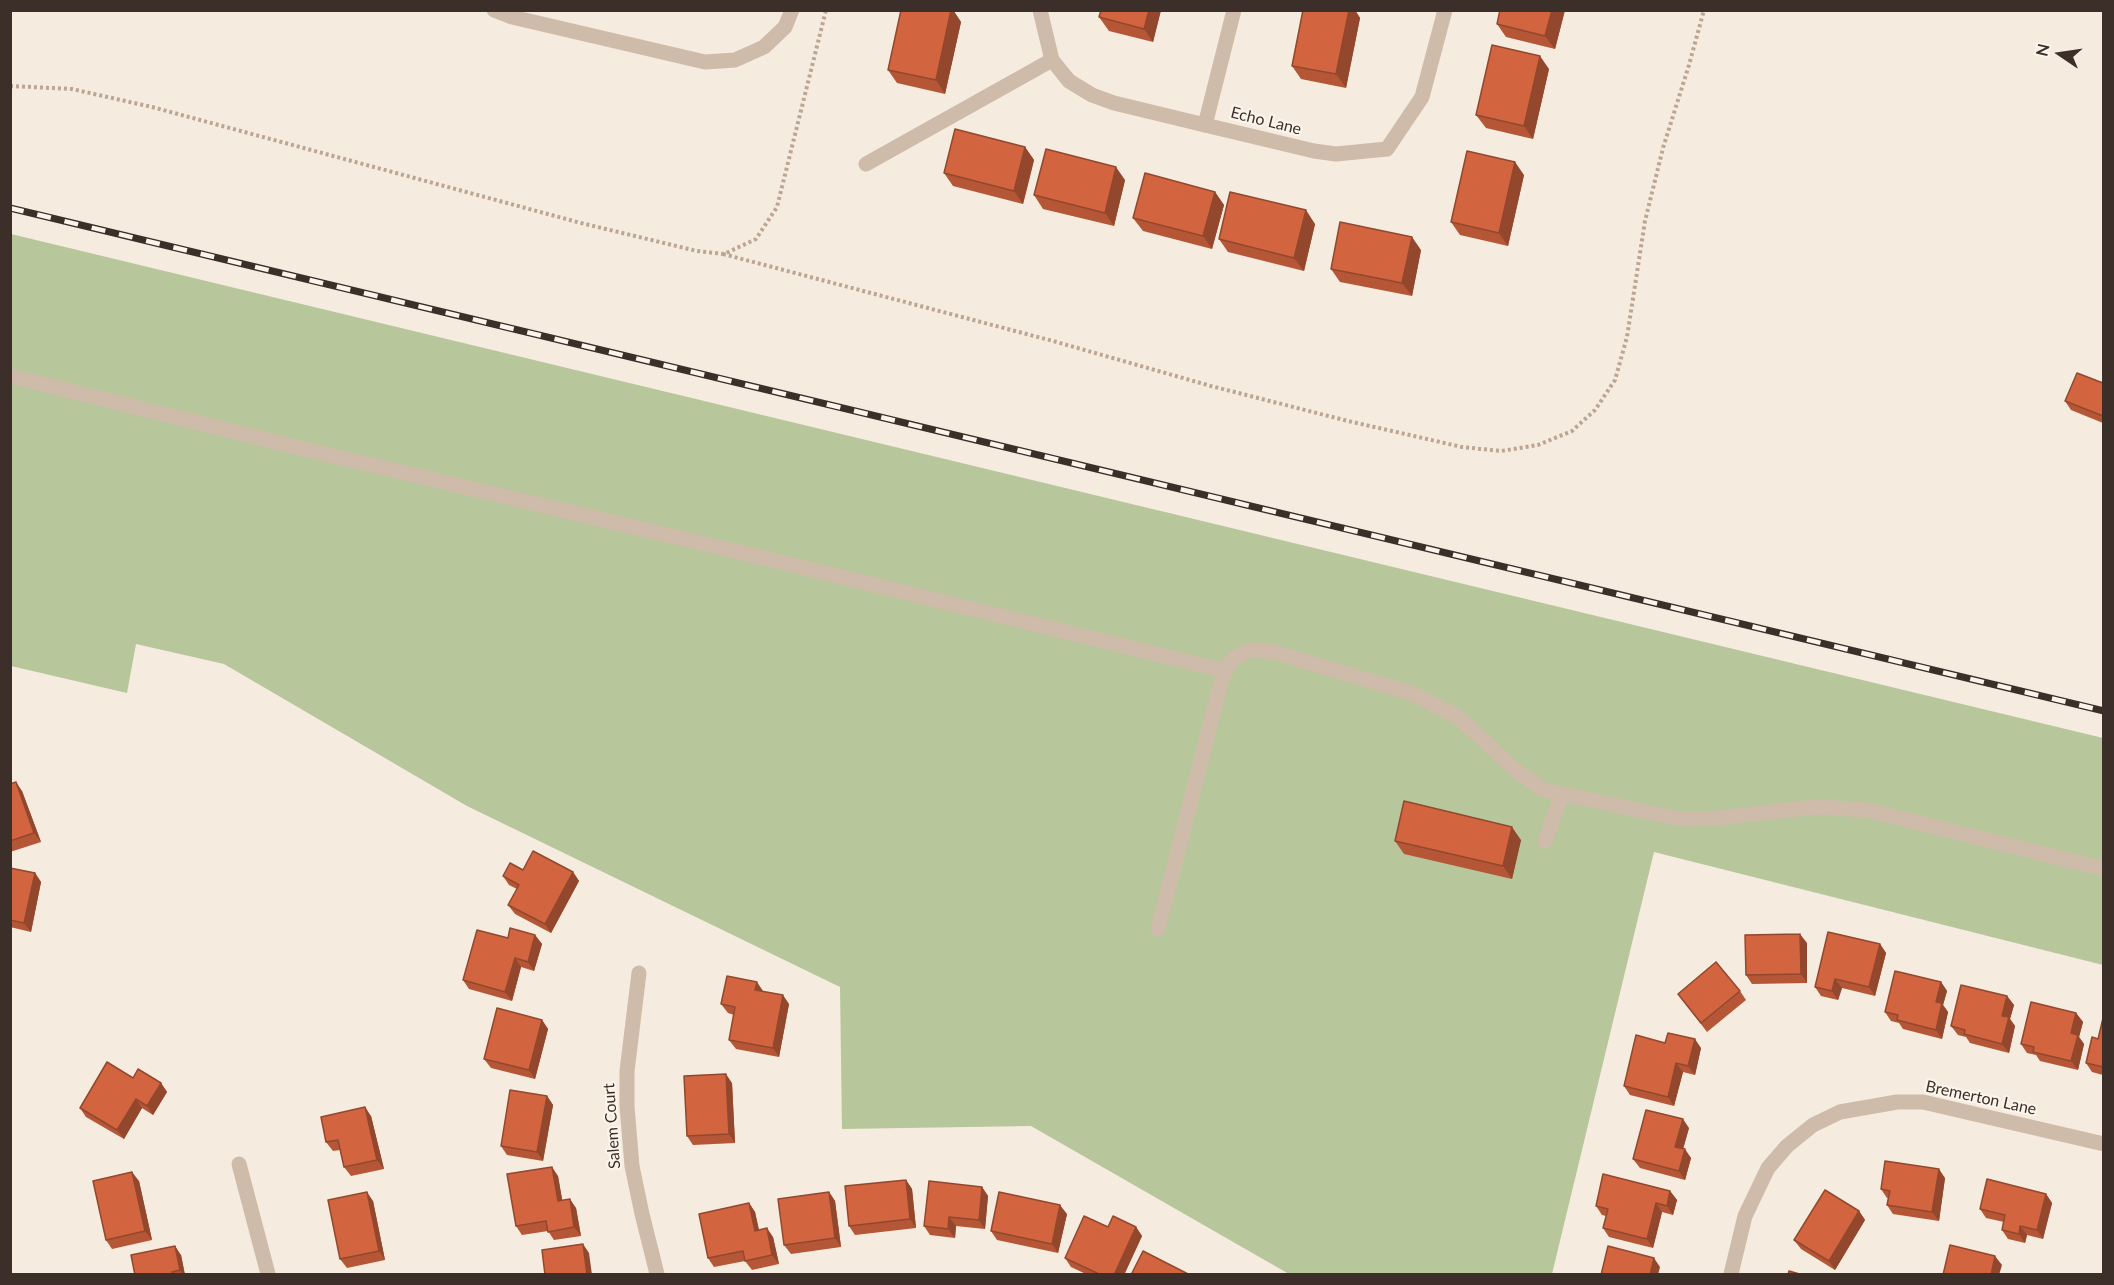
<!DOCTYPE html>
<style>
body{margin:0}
#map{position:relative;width:2114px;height:1285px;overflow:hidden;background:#f5ebdf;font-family:Lato,sans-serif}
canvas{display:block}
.frame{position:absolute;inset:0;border:12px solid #3c2f29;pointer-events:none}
.north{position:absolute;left:2030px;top:24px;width:60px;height:60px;-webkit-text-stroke:4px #fcf5ec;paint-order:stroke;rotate:283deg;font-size:16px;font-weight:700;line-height:24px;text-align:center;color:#3c2f29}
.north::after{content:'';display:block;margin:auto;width:21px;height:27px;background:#3c2f29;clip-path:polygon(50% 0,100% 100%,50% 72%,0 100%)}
</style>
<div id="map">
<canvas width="2114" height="1285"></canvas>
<div class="frame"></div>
<div class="north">N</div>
</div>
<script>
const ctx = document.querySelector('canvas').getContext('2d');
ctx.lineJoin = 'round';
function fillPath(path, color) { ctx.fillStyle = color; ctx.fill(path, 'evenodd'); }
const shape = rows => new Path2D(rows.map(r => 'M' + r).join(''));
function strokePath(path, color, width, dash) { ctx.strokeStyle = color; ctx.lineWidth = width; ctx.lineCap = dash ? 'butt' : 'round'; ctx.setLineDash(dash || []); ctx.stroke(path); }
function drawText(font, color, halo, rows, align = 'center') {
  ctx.font = font + ' Lato,sans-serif'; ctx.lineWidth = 4.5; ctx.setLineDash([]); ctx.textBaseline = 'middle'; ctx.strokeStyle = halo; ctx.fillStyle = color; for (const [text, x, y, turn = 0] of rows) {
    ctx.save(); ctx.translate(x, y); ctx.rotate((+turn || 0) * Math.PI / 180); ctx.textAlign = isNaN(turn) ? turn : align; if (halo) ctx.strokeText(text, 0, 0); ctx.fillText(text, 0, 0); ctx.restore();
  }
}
fillPath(shape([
 [11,234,2103,738,2103,965,1654,852,1552,1274,1289,1274,1031,1126,842,1129,840,987,467,806,224,664,136,644,127,693,11,666]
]), '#b8c69c');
strokePath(shape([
 [10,86,72,89,152,107,581,223,697,251,724,254,756,239,777,207,826,10],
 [723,254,1053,341,1211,386,1348,421,1462,447,1501,451,1538,445,1572,431,1595,410,1615,380,1627,337,1645,221,1663,148,1689,65,1704,10]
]), '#bba593', 4, [3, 3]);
strokePath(shape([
 [1205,125,1234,10],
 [866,164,1052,60],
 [10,376,308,450,760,557,1226,671],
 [1545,841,1562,794],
 [1158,929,1221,682,1231,660,1250,650,1274,652,1411,693,1458,717,1520,774,1544,790,1680,819,1719,818,1816,807,1867,810,2104,869]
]), '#cfbba9', 15);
strokePath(shape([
 [494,10,512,17,705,62,735,60,764,47,785,27,792,10],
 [1040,10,1052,60,1069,81,1092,95,1114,103,1205,125,1314,151,1336,154,1387,149,1422,97,1445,10],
 [639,973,627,1071,627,1106,632,1166,642,1214,657,1274],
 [239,1164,268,1274],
 [1731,1274,1745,1216,1768,1168,1787,1146,1813,1125,1840,1112,1897,1102,1923,1102,2104,1144]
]), '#cfbba9', 15);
const rail = shape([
 [10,208,2104,711]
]);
strokePath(rail, '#3c2f29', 7);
strokePath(rail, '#fcf5ec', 4.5, [14]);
fillPath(shape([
 [901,10,953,10,961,22,945,94,897,83,888,70],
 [1161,10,1153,42,1109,31,1099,17],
 [1303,10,1355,10,1360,18,1346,88,1301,79,1292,66],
 [1500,10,1565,10,1555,49,1506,37,1497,24],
 [1549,69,1533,139,1486,128,1476,115],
 [1025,147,1034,160,1023,204,953,186,944,173],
 [1524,175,1508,246,1460,235,1451,222],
 [1125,180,1114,226,1043,209,1034,195],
 [1215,192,1224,205,1212,249,1143,231,1133,218],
 [1315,224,1304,271,1228,252,1219,239],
 [1421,250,1412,296,1340,282,1331,269],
 [2103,383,2103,423,2071,410,2065,401],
 [10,784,22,791,41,842,10,852],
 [1521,840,1512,879,1404,854,1395,841],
 [10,868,35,873,41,882,31,932,10,927],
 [573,872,579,881,551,933,515,914,508,905,517,889,509,885,503,876],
 [535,935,542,944,534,971,521,967,512,1001,469,989,463,980,508,938],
 [1807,943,1807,983,1752,984,1746,975],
 [1880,944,1886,953,1875,996,1842,988,1838,1000,1821,996,1815,987],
 [1941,982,1947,991,1943,1005,1948,1012,1942,1039,1903,1029,1899,1023,1891,1021,1885,1012],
 [763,991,789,1004,779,1057,736,1049,729,1040,734,1015,728,1013,721,1004],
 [1740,991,1746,1000,1707,1032,1678,994],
 [2007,996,2014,1005,2010,1019,2015,1026,2009,1053,1970,1043,1966,1037,1958,1035,1951,1026],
 [2076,1013,2083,1022,2079,1037,2084,1044,2078,1070,2040,1061,2036,1055,2027,1053,2021,1044],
 [2103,1019,2103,1075,2092,1072,2086,1063,2098,1039],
 [542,1020,548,1029,535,1079,491,1068,484,1059],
 [1665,1043,1701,1048,1695,1075,1683,1072,1674,1106,1630,1095,1624,1086],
 [133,1078,161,1083,167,1092,153,1115,142,1108,124,1139,86,1117,80,1108],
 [732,1083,735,1143,693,1145,687,1136],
 [547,1096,553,1105,543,1161,507,1155,501,1146],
 [371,1116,384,1169,351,1176,344,1167,340,1150,333,1151,326,1142],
 [1689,1128,1683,1149,1691,1158,1685,1180,1640,1168,1633,1159],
 [558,1176,562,1200,576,1208,581,1236,554,1240,548,1231,522,1235,516,1226],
 [1945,1178,1939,1221,1893,1214,1887,1205,1888,1198,1887,1198,1881,1189],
 [906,1180,912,1189,916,1228,855,1235,849,1226],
 [139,1181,152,1240,112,1249,106,1240],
 [982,1187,988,1196,985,1229,956,1226,955,1238,930,1235,924,1226],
 [1670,1191,1677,1200,1673,1215,1662,1212,1653,1248,1609,1237,1603,1228,1606,1216,1602,1215,1596,1206],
 [829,1192,835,1201,841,1247,791,1254,784,1245],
 [2046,1194,2052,1203,2043,1239,2027,1235,2025,1243,2008,1239,2002,1230,2004,1222,1986,1218,1980,1209],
 [373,1201,385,1260,347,1268,340,1259],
 [749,1203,755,1212,759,1230,773,1237,779,1264,752,1270,745,1261,714,1267,708,1258],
 [1859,1211,1865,1220,1835,1270,1801,1249,1794,1240],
 [1067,1214,1058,1253,997,1240,991,1231],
 [1136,1227,1142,1236,1124,1275,1088,1275,1071,1267,1065,1258],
 [181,1255,185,1275,135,1275]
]), '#b55737');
fillPath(shape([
 [951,10,953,10,961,22,945,94,936,80],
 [1149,10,1161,10,1153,42,1144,29],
 [1349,10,1355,10,1360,18,1346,88,1336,74],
 [1552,10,1565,10,1555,49,1545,36],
 [1540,56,1549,69,1533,139,1524,126],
 [1025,147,1034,160,1023,204,1014,191],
 [1515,162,1524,175,1508,246,1499,233],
 [1116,167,1125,180,1114,226,1105,213],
 [1215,192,1224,205,1212,249,1203,236],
 [1306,210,1315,224,1304,271,1294,258],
 [1412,237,1421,250,1412,296,1402,283],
 [16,782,22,791,41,842,34,833],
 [1512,827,1521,840,1512,879,1503,866],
 [573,872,579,881,551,933,545,924],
 [35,873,41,882,31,932,24,923],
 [1800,934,1807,943,1807,983,1801,974],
 [535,935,542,944,534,971,528,962],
 [1880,944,1886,953,1875,996,1869,987],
 [515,958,521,967,512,1001,505,992],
 [1835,979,1842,988,1838,1000,1832,991],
 [757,982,763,991,761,999,755,990],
 [1941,982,1947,991,1943,1005,1948,1012,1942,1039,1936,1030,1936,1002],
 [783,995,789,1004,779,1057,773,1048],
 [2007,996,2014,1005,2010,1019,2015,1026,2009,1053,2002,1044,2002,1016],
 [2076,1013,2083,1022,2079,1037,2084,1044,2078,1070,2071,1061,2071,1033],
 [542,1020,548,1029,535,1079,529,1070],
 [1695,1039,1701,1048,1695,1075,1688,1066],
 [1676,1063,1683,1072,1674,1106,1668,1097],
 [726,1074,732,1083,735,1143,729,1134],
 [161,1083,167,1092,153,1115,147,1106],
 [547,1096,553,1105,543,1161,537,1152],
 [136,1099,142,1108,124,1139,117,1130],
 [365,1107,371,1116,384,1169,377,1160],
 [1683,1119,1689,1128,1681,1156,1675,1147],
 [1685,1149,1691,1158,1685,1180,1679,1171],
 [552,1167,558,1176,564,1210,558,1201],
 [1939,1169,1945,1178,1939,1221,1932,1212],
 [132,1172,139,1181,152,1240,145,1231],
 [906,1180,912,1189,916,1228,910,1219],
 [982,1187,988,1196,985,1229,979,1220],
 [1670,1191,1677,1200,1673,1215,1667,1206],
 [367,1192,373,1201,385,1260,379,1251],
 [829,1192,835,1201,841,1247,835,1238],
 [2046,1194,2052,1203,2043,1239,2037,1230],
 [570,1199,576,1208,581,1236,574,1227],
 [749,1203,755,1212,761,1240,755,1231],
 [1656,1203,1662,1212,1653,1248,1647,1239],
 [1060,1205,1067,1214,1058,1253,1052,1244],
 [1859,1211,1865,1220,1835,1270,1829,1261],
 [949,1217,956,1226,955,1238,948,1229],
 [2020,1226,2027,1235,2025,1243,2019,1234],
 [1136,1227,1142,1236,1124,1275,1114,1275],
 [767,1228,773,1237,779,1264,772,1255],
 [583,1244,589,1253,592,1275,587,1275],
 [175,1246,181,1255,185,1275,183,1275,180,1270],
 [1995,1256,2002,1265,1999,1275,1991,1275],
 [1654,1258,1660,1267,1658,1275,1650,1275]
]), '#93472d');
const building = shape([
 [901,10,951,10,936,80,888,70,901,10],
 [1101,10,1149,10,1144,29,1099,17,1101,10],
 [1303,10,1349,10,1336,74,1292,66,1303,10],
 [1500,10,1552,10,1545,36,1497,24,1500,10],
 [1492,45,1540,56,1524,126,1476,115,1492,45],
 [955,129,1025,147,1014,191,944,173,955,129],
 [1046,149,1116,167,1105,213,1034,195,1046,149],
 [1467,151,1515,162,1499,233,1451,222,1467,151],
 [1145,173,1215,192,1203,236,1133,218,1145,173],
 [1230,192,1306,210,1294,258,1219,239,1230,192],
 [1340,222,1412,237,1402,283,1331,269,1340,222],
 [2077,373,2103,383,2103,416,2065,401,2077,373],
 [16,782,34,833,10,841,10,784,16,782],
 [1404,801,1512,827,1503,866,1395,841,1404,801],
 [533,851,573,872,545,924,508,905,519,885,503,876,510,863,523,870,533,851],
 [10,868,35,873,24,923,10,920,10,868],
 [510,928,535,935,528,962,515,958,505,992,463,980,477,930,508,938,510,928],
 [1828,932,1880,944,1869,987,1835,979,1832,991,1815,987,1828,932],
 [1800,934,1801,974,1746,975,1745,935,1800,934],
 [1716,962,1740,991,1701,1023,1678,994,1716,962],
 [1895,971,1941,982,1936,1002,1942,1003,1936,1030,1897,1020,1898,1015,1885,1012,1895,971],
 [727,976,757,982,755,990,783,995,773,1048,729,1040,735,1007,721,1004,727,976],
 [1961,985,2007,996,2002,1016,2009,1017,2002,1044,1964,1034,1965,1030,1951,1026,1961,985],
 [2031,1002,2076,1013,2071,1033,2078,1035,2071,1061,2033,1052,2034,1047,2021,1044,2031,1002],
 [497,1008,542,1020,529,1070,484,1059,497,1008],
 [2103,1018,2103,1067,2086,1063,2092,1037,2098,1039,2103,1018],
 [1668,1033,1695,1039,1688,1066,1676,1063,1668,1097,1624,1086,1636,1035,1665,1043,1668,1033],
 [107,1062,133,1078,138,1069,161,1083,147,1106,136,1099,117,1130,80,1108,107,1062],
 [726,1074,729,1134,687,1136,684,1076,726,1074],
 [510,1090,547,1096,537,1152,501,1146,510,1090],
 [365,1107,377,1160,344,1167,338,1140,326,1142,321,1117,365,1107],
 [1646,1110,1683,1119,1675,1147,1685,1149,1679,1171,1633,1159,1646,1110],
 [1885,1161,1939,1169,1932,1212,1887,1205,1890,1191,1881,1189,1885,1161],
 [552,1167,558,1201,570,1199,574,1227,548,1232,546,1221,516,1226,507,1174,552,1167],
 [132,1172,145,1231,106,1240,93,1181,132,1172],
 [1603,1174,1670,1191,1667,1206,1656,1203,1647,1239,1603,1228,1608,1209,1596,1206,1603,1174],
 [1987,1179,2046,1194,2037,1230,2020,1226,2019,1234,2002,1230,2005,1215,1980,1209,1987,1179],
 [906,1180,910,1219,849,1226,845,1186,906,1180],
 [929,1181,982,1187,979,1220,949,1217,948,1229,924,1226,929,1181],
 [1825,1190,1859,1211,1829,1261,1794,1240,1825,1190],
 [367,1192,379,1251,340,1259,328,1200,367,1192],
 [829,1192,835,1238,784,1245,778,1199,829,1192],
 [999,1192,1060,1205,1052,1244,991,1231,999,1192],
 [749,1203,755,1231,767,1228,772,1255,745,1261,743,1251,708,1258,699,1214,749,1203],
 [1084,1216,1108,1227,1113,1216,1136,1227,1114,1275,1101,1275,1065,1258,1084,1216],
 [583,1244,587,1275,545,1275,542,1250,583,1244],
 [1950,1245,1995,1256,1991,1275,1943,1275,1950,1245],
 [175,1246,180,1270,172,1272,173,1275,135,1275,131,1255,175,1246],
 [1608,1246,1654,1258,1650,1275,1601,1275,1608,1246],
 [1143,1251,1190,1275,1131,1275,1143,1251],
 [1789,1271,1803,1275,1788,1275,1789,1271]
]);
fillPath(building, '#d26540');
strokePath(building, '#93472d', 1.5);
drawText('16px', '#3c2f29', '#fcf5ec', [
 ["Echo Lane",1266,121,14],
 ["Bremerton Lane",1981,1098,12],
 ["Salem Court",612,1126,-94]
]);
</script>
